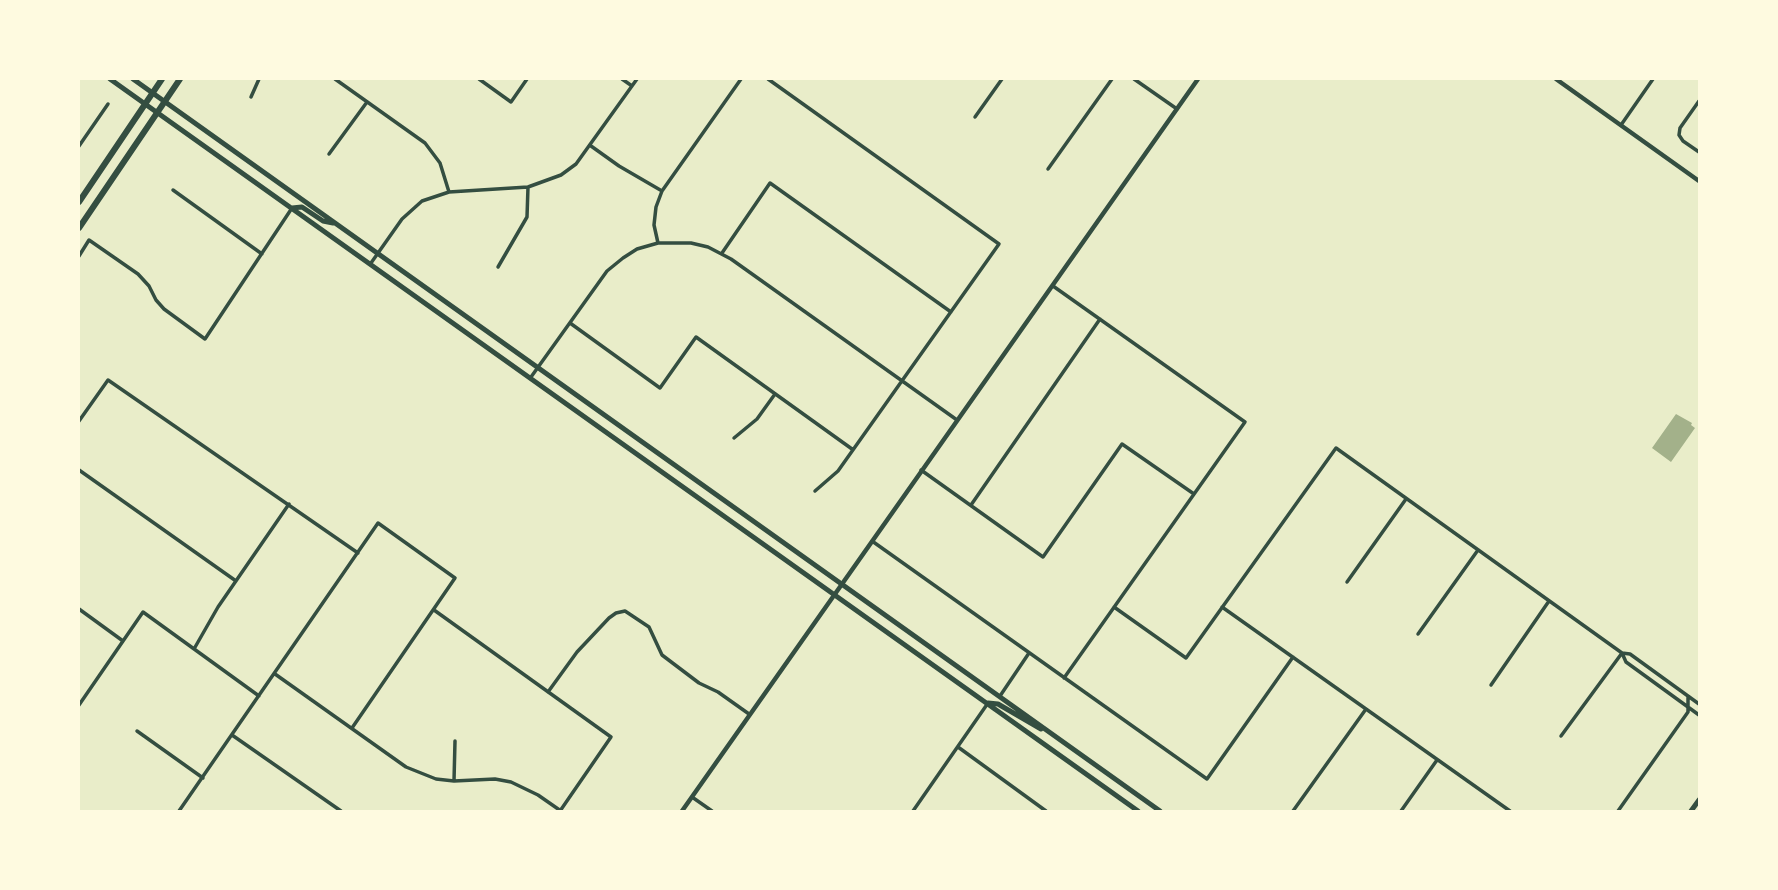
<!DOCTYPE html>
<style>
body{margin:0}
#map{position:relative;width:1778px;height:890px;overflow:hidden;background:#e9edc9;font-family:"Libre Baskerville",serif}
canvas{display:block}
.frame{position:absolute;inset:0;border:80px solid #fefae0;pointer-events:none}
</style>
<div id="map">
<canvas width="1778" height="890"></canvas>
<div class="frame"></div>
</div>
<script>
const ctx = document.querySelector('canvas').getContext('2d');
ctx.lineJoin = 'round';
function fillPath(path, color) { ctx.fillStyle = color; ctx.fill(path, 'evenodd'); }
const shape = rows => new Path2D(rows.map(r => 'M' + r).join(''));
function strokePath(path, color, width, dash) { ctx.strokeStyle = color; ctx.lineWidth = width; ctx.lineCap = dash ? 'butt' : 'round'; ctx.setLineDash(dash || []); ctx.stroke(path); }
fillPath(shape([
 [1676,414,1692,423,1691,425,1695,428,1671,462,1652,448]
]), '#a3b18a');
strokePath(shape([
 [335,79,425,143,440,163,449,192],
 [479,79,511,102,527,79],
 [622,79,632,86],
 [768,79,999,244,838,471,815,491],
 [1134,79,1177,109],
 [251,97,259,79],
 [1699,101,1680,128,1679,135,1683,141,1699,152],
 [975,117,1002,79],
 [1621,125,1653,79],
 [79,146,108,104],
 [591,146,619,166,662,191],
 [329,154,367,102],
 [1048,169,1112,79],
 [173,190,262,254],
 [658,243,654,225,656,207,662,191,741,79],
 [722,253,770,183,951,312],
 [79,256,89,240,138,274,149,286,156,300,164,309,205,339,292,208],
 [371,263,402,219,422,201,449,192,528,187,561,175,576,164,637,79],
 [498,267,527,217,528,187],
 [1053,286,1245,422,1064,678],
 [570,323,660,388,696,337,852,449],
 [531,377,607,271,623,258,637,249,658,243,691,243,708,247,731,259,957,420],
 [79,421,108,380,358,553],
 [734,438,757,419,775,394],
 [79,470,236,581],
 [921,470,1043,557,1122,444,1194,494],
 [971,505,1100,319],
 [872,541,1207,779,1293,657],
 [1347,582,1406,499],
 [1114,607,1186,658,1336,448,1622,653,1630,654,1699,704],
 [1222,607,1510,811],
 [79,609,123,641],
 [434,610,611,737,560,811],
 [1418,634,1478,550],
 [194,649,218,607,289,504],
 [1622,653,1626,662,1699,715],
 [275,674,406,767,436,779,454,781,495,779,511,782,538,795,561,811],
 [1491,685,1549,601],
 [548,692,577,652,609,618,616,613,625,611,649,627,662,655,699,683,718,692,749,714],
 [1000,696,1029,653],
 [79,705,143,612,259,696],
 [137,731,203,778],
 [232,735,341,811],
 [1561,736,1622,653],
 [958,747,1046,811],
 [454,781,455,741],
 [692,797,712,811],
 [179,811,378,523,455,578,352,728],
 [913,811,988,703],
 [1293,811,1366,709],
 [1401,811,1437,760],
 [1618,811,1688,712,1688,696]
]), '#344e41', 3.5);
strokePath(shape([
 [1556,79,1699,181],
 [682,811,1198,79]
]), '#344e41', 4.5);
strokePath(shape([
 [110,79,1138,811],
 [133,79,1160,811],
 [292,208,302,207,323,221,333,223],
 [988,703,998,704,1041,729],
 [1691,811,1699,800]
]), '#344e41', 5);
strokePath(shape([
 [79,202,162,79],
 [79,228,180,79]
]), '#344e41', 6);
</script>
